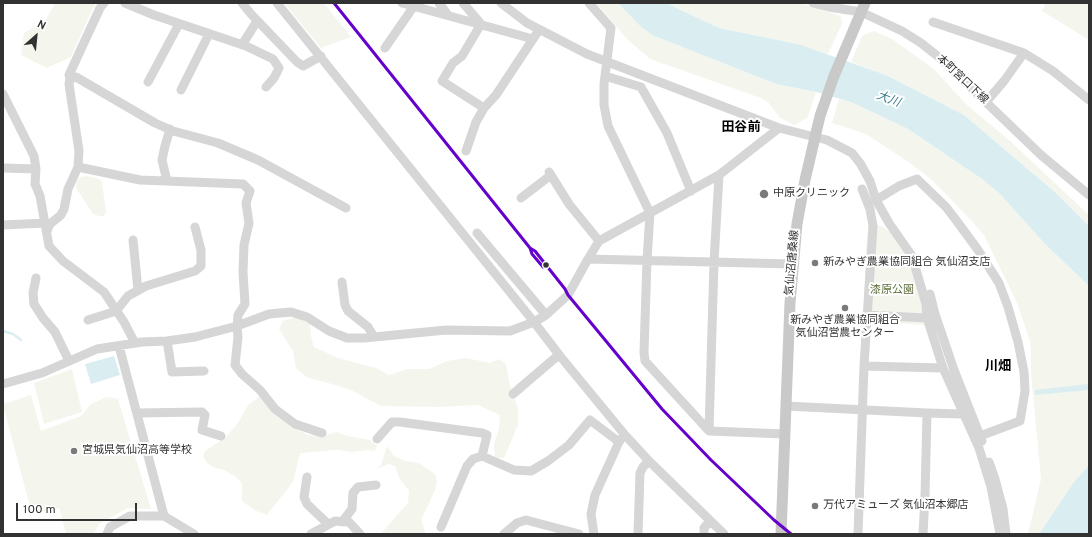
<!DOCTYPE html>
<meta charset="utf-8">
<style>
body{margin:0}
#map{position:relative;width:1092px;height:537px;overflow:hidden;background:#fff;font-family:Overpass,sans-serif}
canvas{display:block}
.frame{position:absolute;inset:0;border:4px solid #323232;pointer-events:none}
.north{position:absolute;left:16px;top:16px;width:40px;height:40px;-webkit-text-stroke:3px #fff;paint-order:stroke;rotate:27deg;font-size:11px;font-weight:700;line-height:16px;text-align:center;color:#323232}
.north::after{content:'';display:block;margin:auto;width:14px;height:18px;background:#323232;clip-path:polygon(50% 0,100% 100%,50% 72%,0 100%)}
.scale{position:absolute;left:16px;top:503px;width:121px;height:18px;box-sizing:border-box;border:2px solid #323232;border-top:0;padding-left:5px;font-size:12px;line-height:14px;white-space:nowrap;color:#323232;-webkit-text-stroke:3px #fff;paint-order:stroke}
</style>
<div id="map">
<canvas width="1092" height="537"></canvas>
<div class="frame"></div>
<div class="north">N</div>
<div class="scale">100 m</div>
</div>
<script>
const ctx = document.querySelector('canvas').getContext('2d');
ctx.lineJoin = 'round';
function fillPath(path, color) { ctx.fillStyle = color; ctx.fill(path, 'evenodd'); }
const shape = rows => new Path2D(rows.map(r => 'M' + r).join(''));
function strokePath(path, color, width, dash) { ctx.strokeStyle = color; ctx.lineWidth = width; ctx.lineCap = dash ? 'butt' : 'round'; ctx.setLineDash(dash || []); ctx.stroke(path); }
function drawText(font, color, halo, rows, align = 'center') {
  ctx.font = font + ' Overpass,"Noto Sans JP",sans-serif'; ctx.lineWidth = 4; ctx.setLineDash([]); ctx.textBaseline = 'middle'; ctx.strokeStyle = halo; ctx.fillStyle = color; for (const [text, x, y, turn = 0] of rows) {
    ctx.save(); ctx.translate(x, y); ctx.rotate((+turn || 0) * Math.PI / 180); ctx.textAlign = isNaN(turn) ? turn : align; if (halo) ctx.strokeText(text, 0, 0); ctx.fillText(text, 0, 0); ctx.restore();
  }
}
fillPath(shape([
 [55,3,97,3,92,10,71,57,47,68,21,55,24,33,45,21],
 [284,3,324,3,351,37,321,48],
 [596,3,618,3,640,26,652,35,776,84,816,92,808,117,795,125,780,118,768,102,761,98,650,59,629,41],
 [666,3,801,3,841,16,842,24,828,54,719,28],
 [1046,3,1089,3,1089,40,1042,11],
 [874,31,892,39,934,69,966,104,1010,141,1089,215,1089,226,1056,193,964,115,886,75,851,62,862,36],
 [839,99,851,102,908,129,982,179,1000,194,1046,245,1089,286,1089,465,1071,487,1039,534,1028,534,1041,479,1031,374,1031,352,1030,341,1017,303,984,235,969,218,932,180,910,163,866,134,832,123],
 [88,176,99,179,102,182,106,212,104,216,99,216,93,214,76,188,76,183,80,177],
 [875,224,883,227,893,234,916,264,926,325,864,321,864,296,867,237,869,225],
 [297,317,310,324,311,336,314,347,338,358,376,368,389,375,408,369,429,369,447,361,466,358,490,363,499,359,506,364,510,386,518,408,518,425,504,458,495,458,494,444,499,429,500,415,478,405,438,407,381,406,351,390,332,384,308,378,296,368,293,351,279,329,283,321],
 [72,369,82,412,44,424,34,383],
 [31,395,41,431,81,416,91,404,106,397,118,399,151,509,128,508,99,524,94,534,66,534,59,508,32,514,3,405,3,404],
 [260,396,278,417,292,427,308,435,323,436,337,432,348,436,370,440,377,446,375,451,368,450,353,452,337,450,300,453,293,482,267,515,254,510,242,501,242,484,236,477,224,470,213,467,207,463,203,456,205,451,226,437,238,423,248,405],
 [387,446,394,456,405,461,419,463,435,474,437,481,435,490,421,520,426,534,383,534,382,532,408,503,409,491,399,478,395,466,389,464,376,469,381,465]
]), '#f4f6ee');
fillPath(shape([
 [618,3,666,3,719,28,801,45,886,75,964,115,1056,193,1089,226,1089,286,1046,245,1000,194,982,179,908,129,851,102,816,92,776,84,652,35,640,26],
 [114,356,120,375,91,384,85,364],
 [1089,384,1089,390,1035,395,1035,390],
 [1089,465,1089,534,1039,534,1074,482]
]), '#daeef2');
strokePath(shape([
 [3,331,13,334,21,340]
]), '#daeef2', 2.5);
strokePath(shape([
 [125,3,154,15,246,46,273,59,279,68,274,78,266,87],
 [242,3,251,14,297,62,303,66,321,56],
 [277,3,534,322,560,356,625,435,649,461,724,534],
 [402,3,533,39,539,30],
 [439,3,447,14],
 [463,3,481,24,462,56,453,63,442,81,484,108],
 [501,3,527,23,587,54,779,128,827,140,852,153,860,163,870,181,876,200,889,223,912,256,926,304,927,318,943,368,979,448,991,487,1000,534],
 [589,3,611,28,604,84,604,105,608,126,650,213,647,260,644,352,645,361,709,431],
 [813,3,829,7,861,12,902,31,921,43,940,58,1041,155,1089,195],
 [933,22,1024,53],
 [242,45,257,21],
 [385,48,414,6],
 [605,76,641,87,667,133,691,191],
 [70,79,69,75,100,8,104,3],
 [148,82,179,24],
 [181,90,209,34],
 [3,94,34,156,36,169,35,184,40,196,49,246,63,261,104,292,124,322,135,343],
 [986,102,1004,81,1024,53,1053,71,1089,100],
 [466,151,476,122,484,108,496,95,533,39],
 [78,167,140,180,243,184,250,191,246,203,249,223,244,245,243,272,245,304,238,315,237,326,238,337,235,365,242,374,260,390,275,409,295,424,322,433],
 [3,168,36,169],
 [549,172,569,204,599,241],
 [719,175,714,262,709,431,785,434],
 [167,181,162,160,165,146,170,129],
 [521,198,551,175],
 [876,200,899,186,917,179,946,207,956,220,978,250,999,283,1008,307,1018,342,1024,372,1025,391,1020,421,980,436],
 [3,225,45,223],
 [47,231,50,224,61,215,64,209,68,189,78,167,79,151,69,84,70,79,76,77,155,123,173,131,218,143,258,160,346,208],
 [477,233,546,315],
 [133,240,138,290],
 [588,259,792,264],
 [36,278,33,293,34,304,43,318,55,332,69,361],
 [342,282,345,305,348,311,368,327,374,337],
 [930,294,935,314,954,370,982,441],
 [866,315,927,318],
 [88,320,116,311,128,296,146,286,195,271,201,266,201,250,195,227],
 [167,341,172,372,204,371],
 [119,346,164,516],
 [864,366,943,368],
 [3,384,42,373,97,349,142,342,167,341,195,337,237,326,269,314,291,312,307,317,329,331,347,338,364,338,446,330,510,331,534,322,546,315,568,295,588,259,599,241,719,175,779,128],
 [513,394,555,358,560,356],
 [786,406,927,413,962,414],
 [137,413,202,412,205,415,202,430,221,436],
 [377,439,392,422,400,422,482,433,487,435,482,456,514,470,531,471,548,461,569,445,590,420,619,442],
 [989,462,995,479,1003,509,1006,534],
 [307,477,304,497,307,504,328,524],
 [342,522,352,509,353,493,358,487,376,485],
 [441,527,467,466,473,459,482,456],
 [107,534,110,527,130,516,164,516,194,534],
 [311,534,335,521,349,522,360,534],
 [504,534,517,523,526,520,579,534],
 [594,534,591,514,595,495,619,442,621,439],
 [638,534,640,473,643,467,649,461],
 [704,534,704,528,710,521],
 [858,534,864,366,873,226,870,209,862,189],
 [923,534,925,496,927,413]
]), '#d6d6d6', 9);
strokePath(shape([
 [781,534,790,303,797,224,805,180,820,116,834,76,865,3]
]), '#c9c9c9', 11);
strokePath(shape([
 [334,3,530,248,532,254,543,267],
 [530,248,535,251,565,289,568,295,662,409,711,460,774,520,791,534]
]), '#60c', 3);
for (const [x, y, r, color] of [
 [764,194,5,"#7a7a7a"],
 [815,263,4,"#7a7a7a"],
 [546,265,3.5,"#323232"],
 [845,308,4,"#7a7a7a"],
 [74,451,4,"#7a7a7a"],
 [815,506,4,"#7a7a7a"]
]) { const dot = new Path2D(); dot.arc(x, y, r, 0, 2 * Math.PI); ctx.fillStyle = color; ctx.fill(dot); strokePath(dot, '#fff', 1.5); }
drawText('11px', '#323232', '#fff', [
 ["本町宮口下線",962,80,43],
 ["気仙沼唐桑線",793,263,-85]
]);
drawText('11px', '#323232', '#fff', [
 ["中原クリニック",773,194],
 ["新みやぎ農業協同組合 気仙沼支店",823,263],
 ["新みやぎ農業協同組合",845,321,"center"],
 ["気仙沼営農センター",845,334,"center"],
 ["宮城県気仙沼高等学校",82,451],
 ["万代アミューズ 気仙沼本郷店",823,506]
], 'left');
drawText('11px', '#60713c', '#fff', [
 ["漆原公園",892,291]
]);
drawText('italic 12px', '#377c8c', '#fff', [
 ["大川",888,100,21]
]);
drawText('bold 13px', '#000', '#fff', [
 ["田谷前",741,128],
 ["川畑",998,367]
]);
</script>
